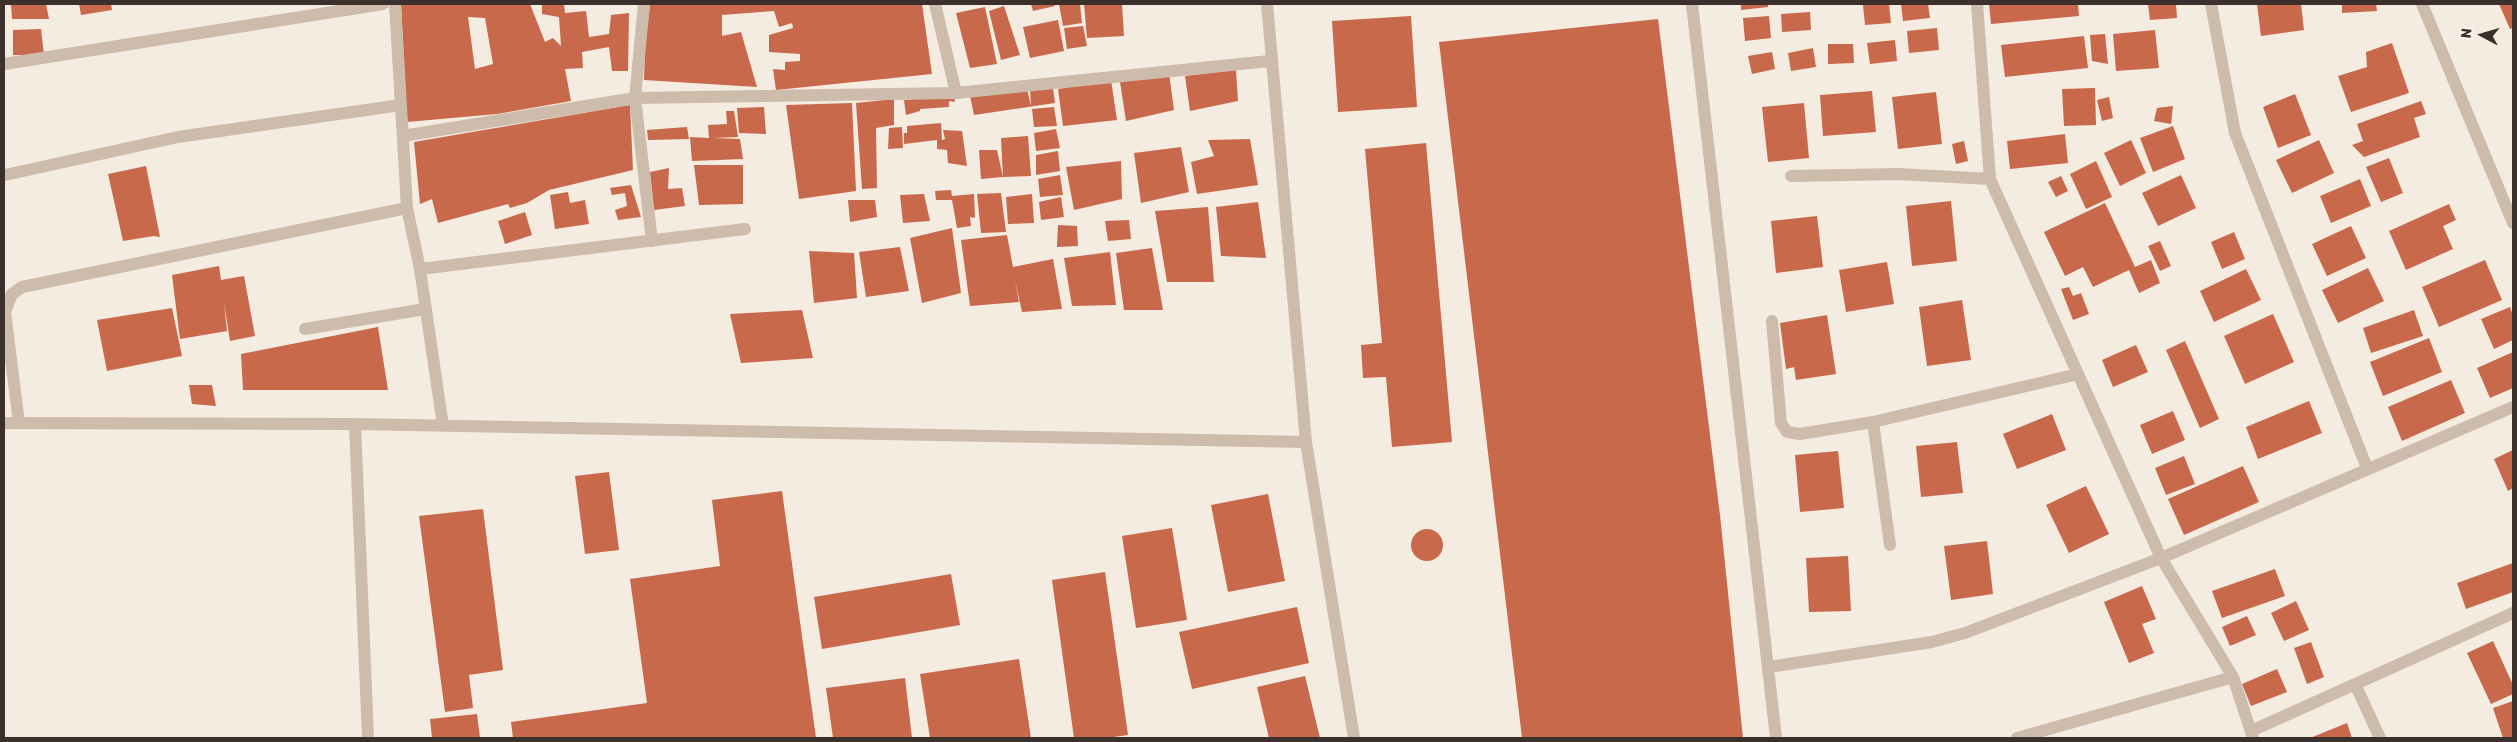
<!DOCTYPE html>
<style>
body{margin:0}
#map{position:relative;width:2517px;height:742px;overflow:hidden;background:#f4ebe1;font-family:Rubik,sans-serif}
canvas{display:block}
.frame{position:absolute;inset:0;border:5px solid #3b302b;pointer-events:none}
.north{position:absolute;left:2457px;top:10px;width:50px;height:50px;-webkit-text-stroke:4px #fbf5ee;paint-order:stroke;rotate:276deg;font-size:14px;font-weight:700;line-height:20px;text-align:center;color:#3b302b}
.north::after{content:'';display:block;margin:auto;width:18px;height:22px;background:#3b302b;clip-path:polygon(50% 0,100% 100%,50% 72%,0 100%)}
</style>
<div id="map">
<canvas width="2517" height="742"></canvas>
<div class="frame"></div>
<div class="north">N</div>
</div>
<script>
const ctx = document.querySelector('canvas').getContext('2d');
ctx.lineJoin = 'round';
function fillPath(path, color) { ctx.fillStyle = color; ctx.fill(path, 'evenodd'); }
const shape = rows => new Path2D(rows.map(r => 'M' + r).join(''));
function strokePath(path, color, width, dash) { ctx.strokeStyle = color; ctx.lineWidth = width; ctx.lineCap = dash ? 'butt' : 'round'; ctx.setLineDash(dash || []); ctx.stroke(path); }
fillPath(shape([
 [11,4,46,4,49,19,12,19],
 [79,4,111,4,112,10,81,15],
 [401,4,530,4,545,42,553,38,561,46,559,17,542,14,542,4,564,4,565,13,586,11,589,37,609,34,611,15,629,13,628,71,612,71,609,47,582,52,583,68,565,69,571,101,497,114,407,122],
 [468,17,485,18,493,64,475,69],
 [650,4,922,4,932,74,776,90,773,69,785,70,785,62,800,61,800,54,769,52,769,35,793,28,792,23,779,27,774,11,722,15,722,36,741,32,757,87,644,80,645,45],
 [1031,4,1054,4,1055,6,1033,11],
 [1059,4,1080,4,1082,23,1063,26],
 [1084,4,1122,4,1124,36,1087,38],
 [1741,4,1768,4,1768,7,1741,10],
 [1889,4,1891,23,1865,25,1863,5],
 [1901,4,1928,4,1930,18,1903,21],
 [1989,4,2078,4,2079,16,1991,24],
 [2148,4,2176,4,2177,18,2150,20],
 [2257,4,2301,4,2304,30,2261,36],
 [2342,4,2376,4,2377,11,2342,13],
 [2499,4,2513,4,2513,28,2510,29],
 [1004,6,1020,55,1001,60,989,11],
 [985,7,997,64,970,68,956,13],
 [1810,12,1811,30,1782,32,1781,14],
 [1411,16,1417,107,1338,112,1332,21],
 [1769,16,1771,38,1745,41,1743,18],
 [1658,19,1720,515,1743,738,1522,738,1439,42],
 [1058,20,1064,51,1030,58,1023,27],
 [1083,26,1087,46,1067,49,1064,28],
 [1937,28,1939,50,1909,53,1907,31],
 [41,29,44,55,13,55,13,30],
 [2155,30,2159,68,2116,71,2113,34],
 [2105,34,2108,64,2092,61,2090,35],
 [2084,36,2088,68,2005,77,2001,45],
 [1895,40,1897,61,1870,64,1867,43],
 [2392,43,2409,93,2351,112,2338,76,2367,67,2366,52],
 [1828,44,1853,44,1854,63,1828,64],
 [1813,48,1816,67,1791,71,1788,53],
 [1772,52,1775,69,1752,74,1748,56],
 [1236,70,1238,101,1190,111,1185,76],
 [1169,73,1174,110,1126,121,1120,82],
 [1111,80,1117,120,1063,126,1058,89],
 [1053,88,1055,103,974,115,970,96,1027,89,1031,106,1030,89],
 [2095,88,2096,125,2064,126,2062,89],
 [1872,91,1876,132,1823,136,1820,95],
 [1936,92,1942,144,1898,149,1892,97],
 [2295,94,2311,135,2278,148,2263,107],
 [954,96,955,102,949,101,949,107,920,109,920,111,906,115,904,100],
 [2109,97,2113,118,2102,121,2097,100],
 [894,99,894,125,876,128,877,188,862,189,856,103],
 [2421,101,2426,114,2414,118,2420,137,2364,157,2352,145,2363,141,2357,124],
 [852,103,856,191,799,199,786,105],
 [1804,103,1809,158,1768,162,1762,107],
 [630,105,633,170,549,190,527,203,510,208,508,204,438,223,432,199,420,204,414,142],
 [2173,106,2171,124,2154,121,2157,108],
 [764,107,766,134,739,133,737,108],
 [1054,107,1057,126,1034,127,1032,109],
 [726,111,734,111,738,137,713,138,740,139,743,159,692,161,690,137,709,138,708,125,727,124],
 [941,123,942,140,945,139,943,130,962,131,967,166,948,163,947,150,937,149,937,140,904,144,904,133,907,133,907,126],
 [2173,126,2185,159,2153,172,2140,138],
 [687,127,689,139,648,140,647,130],
 [902,127,903,148,888,149,889,128],
 [1056,129,1060,148,1036,151,1034,133],
 [2065,134,2068,163,2010,169,2007,141],
 [1028,136,1031,176,1003,177,1001,138],
 [1250,139,1258,185,1197,194,1191,162,1214,156,1208,140],
 [2131,140,2146,173,2120,186,2104,153],
 [2319,140,2334,173,2292,193,2276,160],
 [1964,141,1968,161,1956,164,1952,144],
 [1426,143,1452,442,1392,447,1386,377,1363,378,1361,345,1382,343,1365,149],
 [1181,147,1189,192,1141,203,1134,153],
 [979,150,997,150,1003,177,981,179],
 [1058,151,1060,171,1036,175,1036,155],
 [2389,158,2403,193,2381,202,2366,167],
 [1121,161,1122,199,1074,210,1066,167],
 [2096,161,2112,197,2086,209,2070,174],
 [694,165,743,165,743,204,699,205],
 [146,166,160,237,154,236,123,241,108,174],
 [669,168,668,189,682,188,685,206,654,210,650,172],
 [1060,175,1063,195,1040,197,1038,179],
 [2181,175,2196,208,2158,226,2142,193],
 [2061,176,2068,191,2056,197,2048,182],
 [2360,179,2371,206,2331,223,2320,196],
 [631,185,641,217,618,220,615,210,627,206,625,193,612,195,610,188],
 [951,190,952,196,974,194,975,218,970,217,971,226,957,228,952,200,936,200,935,191],
 [568,192,570,203,585,200,589,224,555,229,550,195],
 [1001,193,1006,232,981,233,977,194],
 [924,194,930,221,903,223,900,195],
 [1032,194,1034,223,1008,224,1006,197],
 [1061,197,1064,217,1041,220,1039,202],
 [848,200,875,200,877,217,850,222],
 [1951,201,1957,261,1912,266,1906,206],
 [1258,202,1266,258,1221,256,1216,207],
 [2105,203,2135,267,2151,260,2160,283,2139,293,2129,270,2093,287,2083,267,2065,276,2044,232],
 [2449,204,2456,220,2443,226,2453,249,2406,270,2389,231],
 [1208,207,1214,282,1167,282,1155,211],
 [525,212,532,235,505,244,498,221],
 [1817,216,1823,267,1776,273,1771,221],
 [1129,220,1131,239,1108,241,1105,221],
 [1058,225,1077,226,1078,246,1057,247],
 [2351,226,2366,258,2327,276,2312,244],
 [952,228,961,293,922,303,910,238],
 [2234,232,2245,259,2222,269,2211,242],
 [1007,235,1013,267,1053,259,1062,309,1022,312,1015,280,1019,302,970,306,961,240],
 [2160,241,2171,266,2160,271,2148,246],
 [900,247,909,291,866,297,859,252],
 [1152,248,1163,310,1124,310,1116,253],
 [809,251,854,253,857,298,814,303],
 [1110,252,1116,305,1072,306,1064,258],
 [2485,260,2502,300,2439,327,2422,287],
 [1887,262,1894,304,1846,312,1839,270],
 [219,266,221,280,244,276,255,336,230,341,224,303,227,331,180,339,172,275],
 [2368,268,2384,301,2338,323,2322,290],
 [2246,269,2261,300,2214,322,2200,291],
 [2069,287,2073,296,2081,293,2089,314,2073,320,2061,289],
 [1962,300,1971,360,1927,366,1919,307],
 [2510,307,2513,316,2513,340,2494,349,2481,319],
 [172,308,182,356,107,371,97,320],
 [802,310,813,358,741,363,730,314],
 [2414,310,2423,336,2371,353,2363,328],
 [2273,314,2294,362,2245,384,2224,336],
 [1827,315,1836,374,1796,380,1794,367,1786,369,1780,323],
 [378,327,388,390,243,390,241,354],
 [2429,338,2442,372,2383,396,2370,362],
 [2185,341,2219,419,2200,428,2166,350],
 [2136,345,2148,372,2113,387,2102,360],
 [2513,352,2513,388,2490,398,2477,368],
 [2451,380,2465,413,2402,441,2388,407],
 [189,385,212,385,216,406,192,404],
 [2309,401,2322,433,2258,459,2246,427],
 [2173,411,2185,440,2152,454,2140,425],
 [2052,414,2066,450,2017,469,2003,434],
 [1957,442,1963,493,1921,497,1916,446],
 [2513,450,2513,488,2508,491,2494,459],
 [1838,451,1844,508,1800,512,1795,455],
 [2184,456,2195,484,2166,495,2155,468],
 [2243,466,2259,502,2184,535,2168,499],
 [609,472,619,550,585,554,575,476],
 [2086,486,2109,534,2069,553,2046,505],
 [782,491,816,738,513,738,511,722,647,703,630,579,720,566,712,500],
 [1268,494,1285,581,1228,592,1211,505],
 [483,509,503,670,469,675,473,708,445,712,419,516],
 [1172,528,1187,620,1136,628,1122,536],
 '1411 545a16 16 0 1 1 32 0a16 16 0 1 1-32 0Z',
 [1987,541,1993,594,1951,600,1944,546],
 [1848,556,1851,611,1809,612,1806,558],
 [2513,563,2513,592,2466,609,2457,583],
 [2275,569,2285,596,2222,618,2212,591],
 [1105,572,1128,735,1106,738,1074,738,1052,580],
 [951,574,960,625,822,649,814,597],
 [2142,586,2156,619,2142,624,2154,653,2129,663,2104,602],
 [2296,601,2309,630,2284,641,2271,613],
 [1297,607,1309,663,1192,689,1179,632],
 [2247,616,2256,635,2230,646,2222,627],
 [2493,641,2513,685,2513,694,2491,704,2467,653],
 [2311,642,2324,677,2307,684,2294,648],
 [1019,659,1031,738,930,738,920,674],
 [2277,669,2287,692,2251,706,2242,684],
 [1305,676,1320,738,1269,738,1257,687],
 [905,678,912,738,833,738,826,688],
 [2513,701,2513,738,2503,738,2493,708],
 [477,714,480,738,432,738,430,719],
 [2347,723,2352,738,2310,738]
]), '#c8694b');
strokePath(shape([
 [395,4,407,208,420,269,443,426],
 [644,4,635,98,652,241],
 [935,4,956,93],
 [1267,4,1306,442,1354,738],
 [1692,4,1776,738],
 [1977,4,1990,179,2161,558,2233,677,2253,738],
 [2211,4,2235,133,2367,468],
 [2422,4,2513,223],
 [4,64,383,4],
 [403,136,635,98,956,93,1270,61],
 [5,175,178,137,401,105],
 [1791,176,1898,174,1990,179],
 [420,269,745,229],
 [1772,321,1781,423,1787,432,1800,434,1873,422,2078,374],
 [305,329,425,309],
 [1873,422,1890,545],
 [4,423,355,424,1306,442],
 [19,423,5,312,12,294,22,287,407,208],
 [355,424,368,738],
 [1769,667,1932,642,1965,633,2161,558,2513,407],
 [2355,684,2380,738],
 [2251,731,2513,613],
 [2017,738,2233,677]
]), '#cdbbac', 12);
</script>
